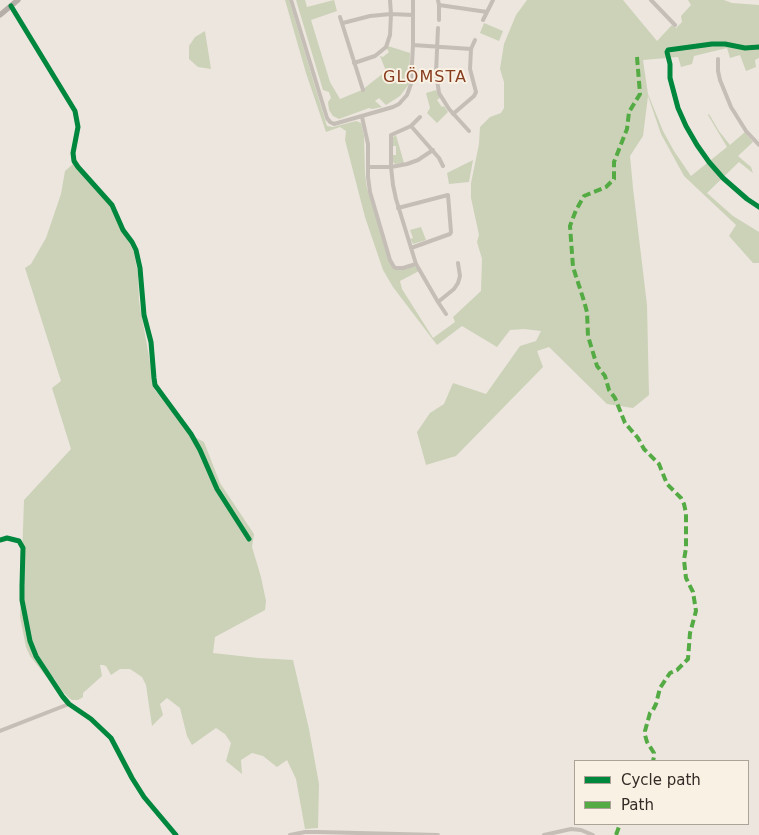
<!DOCTYPE html>
<meta charset="utf-8">
<style>
body{margin:0}
#map{position:relative;width:759px;height:835px;overflow:hidden;background:#ece6de;font-family:"DejaVu Sans",sans-serif}
canvas{display:block}
.legend{position:absolute;left:574px;top:760px;width:175px;height:65px;box-sizing:border-box;background:#f9f1e4;border:1px solid #aba298;margin:0;padding:6px 9px;list-style:none;font-size:15px;color:#352b26}
.legend li{display:flex;align-items:center;gap:10px;height:25px}
.legend b{width:25px;border:1px solid #aba298}
</style>
<div id="map">
<canvas width="759" height="835"></canvas>
<ul class="legend">
<li><b style="height:6px;background:#00873e"></b>Cycle path</li>
<li><b style="height:6px;background:#54ab44"></b>Path</li>
</ul>
</div>
<script>
const ctx = document.querySelector('canvas').getContext('2d');
ctx.lineJoin = 'round';
function fillPath(path, color) { ctx.fillStyle = color; ctx.fill(path, 'evenodd'); }
const shape = rows => new Path2D(rows.map(r => 'M' + r).join(''));
function strokePath(path, color, width, dash) { ctx.strokeStyle = color; ctx.lineWidth = width; ctx.lineCap = dash ? 'butt' : 'round'; ctx.setLineDash(dash || []); ctx.stroke(path); }
function drawText(font, color, halo, rows, align = 'center') {
  ctx.font = font + ' "DejaVu Sans",sans-serif'; ctx.lineWidth = 4; ctx.setLineDash([]); ctx.textBaseline = 'middle'; ctx.strokeStyle = halo; ctx.fillStyle = color; for (const [text, x, y, turn = 0] of rows) {
    ctx.save(); ctx.translate(x, y); ctx.rotate((+turn || 0) * Math.PI / 180); ctx.textAlign = isNaN(turn) ? turn : align; if (halo) ctx.strokeText(text, 0, 0); ctx.fillText(text, 0, 0); ctx.restore();
  }
}
fillPath(shape([
 [285,0,289,0,327,126,333,127,356,121,361,123,364,136,365,174,367,188,391,265,393,268,401,270,413,266,417,268,419,271,400,281,402,289,433,338,455,322,453,317,481,291,482,259,477,242,479,235,471,198,471,183,479,144,480,127,490,117,501,113,504,108,504,82,500,69,504,44,516,15,527,0,623,0,657,41,672,25,676,28,682,22,681,16,691,5,688,0,724,0,732,3,759,5,759,58,755,60,756,67,746,71,740,55,730,58,727,48,694,56,692,64,681,67,678,57,643,60,648,94,663,131,674,151,691,176,727,147,708,115,709,114,719,131,730,145,745,132,753,142,738,156,751,167,753,173,739,162,707,193,733,216,759,232,759,263,753,263,729,236,736,225,684,176,661,134,648,96,643,136,630,156,633,188,647,305,649,395,633,408,607,404,549,347,537,351,543,367,456,456,426,465,417,432,430,413,444,404,453,383,486,394,520,346,536,341,541,331,524,329,510,330,497,347,462,326,437,345,393,287,383,270,365,217,345,140,346,131,340,127,326,132,306,73],
 [296,0,305,0,307,7,334,0,337,11,311,20,330,82,340,99,362,90,386,71,380,56,383,57,389,52,387,49,388,46,410,53,409,84,400,96,386,105,379,98,375,101,382,107,372,109,369,108,339,119,333,116,329,110,328,102,331,98,329,92,323,90],
 [484,23,503,31,499,41,480,33],
 [205,31,211,69,198,67,189,59,189,46,195,37],
 [436,90,440,98,437,100,442,107,444,106,448,112,437,123,427,113,430,108,426,93],
 [396,135,404,163,395,164,393,162,392,155,396,155,396,146,392,146,393,137],
 [473,160,469,182,449,184,447,173],
 [74,163,109,204,134,252,138,274,139,301,155,390,189,434,204,442,220,483,254,534,252,547,261,577,266,601,265,610,215,637,213,653,258,658,293,660,309,729,319,784,318,828,305,829,296,779,287,760,277,767,263,756,252,753,241,760,242,774,226,761,231,743,225,734,216,728,192,745,187,736,180,708,167,698,160,704,163,715,152,726,146,685,142,677,130,669,120,669,111,675,106,666,103,665,100,665,102,676,83,693,83,697,78,700,72,700,69,698,62,691,54,678,49,680,30,656,26,647,20,617,24,500,71,449,52,388,61,381,25,268,31,264,46,238,61,194,65,171],
 [421,227,426,240,413,244,410,239,413,238,410,230]
]), '#ccd2b8');
strokePath(shape([
 [291,0,327,118,330,122,334,124,393,107,399,104,407,95,411,84,413,45,413,0],
 [438,0,439,5,439,20],
 [651,0,675,25],
 [439,5,487,12],
 [11,6,75,111,78,127,73,153,74,161,78,167,112,205,123,230,132,242,136,250,140,268,144,315,151,342,154,378,155,385,191,434,200,450,217,489,249,539],
 [340,17,363,90],
 [483,20,493,0],
 [343,23,370,16,391,14,413,15],
 [438,28,436,73,439,93,449,109,469,131],
 [413,45,471,49],
 [718,59,718,71,720,80,731,107,746,131,759,145],
 [354,63,375,56,386,47,390,35,391,14,390,0],
 [670,64,670,78,678,108,686,126,697,145,709,162,723,178,747,199,759,207],
 [453,114,474,96,476,92,470,69,471,49,475,40],
 [362,117,368,144,368,177,370,192,390,260,394,267,396,268,403,268,416,264],
 [411,126,420,117],
 [443,166,439,158,411,126,391,135,391,167,393,185,396,199,416,264,438,302,454,289,458,283,460,276,458,263],
 [368,167,391,167,407,164,418,160,433,150],
 [398,208,448,195,451,232,450,234,411,248],
 [438,302,446,314],
 [0,540,7,538,19,541,23,548,22,586,22,600,30,641,36,656,63,697,69,704,91,719,111,738,132,778,144,797,176,835],
 [0,731,69,704],
 [290,835,305,832,318,832,438,835],
 [544,835,571,829,581,830,593,835]
]), '#c5beb7', 4);
strokePath(shape([
 [0,15,18,0]
]), '#b5aea8', 5.5);
strokePath(shape([
 [637,57,640,94,629,112,627,129,614,162,614,179,606,187,584,196,576,210,570,226,573,267,584,301,587,312,588,336,597,366,605,376,609,390,615,398,625,423,638,438,644,449,659,464,667,484,681,498,684,504,686,513,686,548,684,560,686,578,693,592,696,611,690,633,688,659,677,670,670,673,660,688,656,704,653,710,650,713,645,731,645,735,647,742,654,753,654,757,653,761],
 [616,835,620,824]
]), '#54ab44', 4, [8, 4]);
strokePath(shape([
 [11,6,75,111,78,127,73,153,74,161,78,167,112,205,123,230,132,242,136,250,140,268,144,315,151,342,154,378,155,385,191,434,200,450,217,489,249,539],
 [759,47,745,48,725,44,712,44,668,50,667,52,670,64,670,78,678,108,686,126,697,145,709,162,723,178,747,199,759,207],
 [0,540,7,538,19,541,23,548,22,586,22,600,30,641,36,656,63,697,69,704,91,719,111,738,132,778,144,797,176,835]
]), '#00873e', 5);
ctx.letterSpacing = '1px';
drawText('16px', '#863c1d', '#f9f1e4', [
 ["GLÖMSTA",425,78]
]);
ctx.letterSpacing = '0px';
</script>
